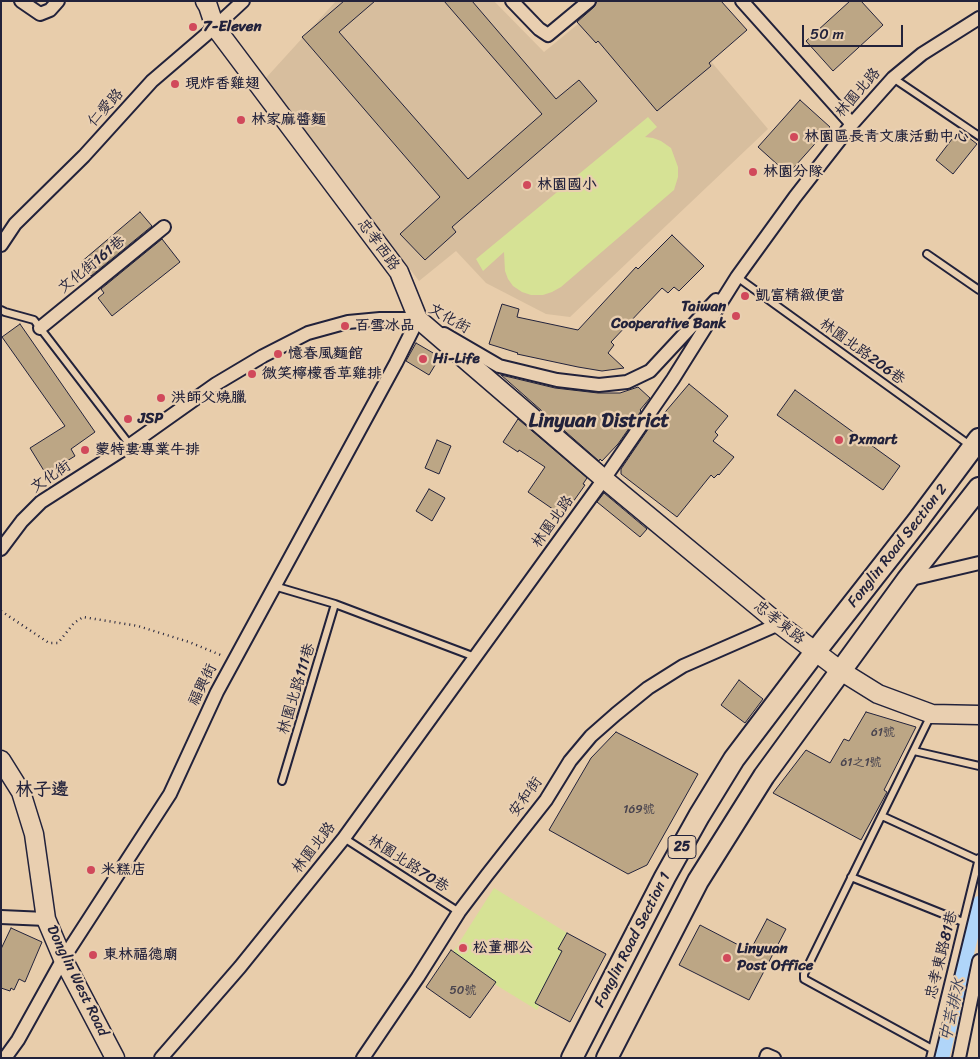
<!DOCTYPE html>
<meta charset="utf-8">
<style>
body{margin:0}
#map{position:relative;width:980px;height:1059px;overflow:hidden;background:#e8cdab;font-family:Sriracha,sans-serif}
canvas{display:block}
.frame{position:absolute;inset:0;border:2px solid #22223b;pointer-events:none}
.scale{position:absolute;left:802px;top:25px;width:101px;height:22px;box-sizing:border-box;border:2px solid #22223b;border-top:0;padding-left:6px;font-size:15px;line-height:18px;white-space:nowrap;color:#22223b;-webkit-text-stroke:4px #e9cfb0;paint-order:stroke}
</style>
<div id="map">
<canvas width="980" height="1059"></canvas>
<div class="frame"></div>
<div class="scale">50 m</div>
</div>
<script>
const ctx = document.querySelector('canvas').getContext('2d');
ctx.lineJoin = 'round';
function fillPath(path, color) { ctx.fillStyle = color; ctx.fill(path, 'evenodd'); }
const shape = rows => new Path2D(rows.map(r => 'M' + r).join(''));
function strokePath(path, color, width, dash) { ctx.strokeStyle = color; ctx.lineWidth = width; ctx.lineCap = dash ? 'butt' : 'round'; ctx.setLineDash(dash || []); ctx.stroke(path); }
function drawText(font, color, halo, rows, align = 'center') {
  ctx.font = font + ' Sriracha,"LXGW WenKai TC",sans-serif'; ctx.lineWidth = 4.5; ctx.setLineDash([]); ctx.textBaseline = 'middle'; ctx.strokeStyle = halo; ctx.fillStyle = color; for (const [text, x, y, turn = 0] of rows) {
    ctx.save(); ctx.translate(x, y); ctx.rotate((+turn || 0) * Math.PI / 180); ctx.textAlign = isNaN(turn) ? turn : align; if (halo) ctx.strokeText(text, 0, 0); ctx.fillText(text, 0, 0); ctx.restore();
  }
}
fillPath(shape([
 [336,1,494,1,544,52,606,1,660,1,768,129,570,317,546,314,486,283,456,251,419,281,265,79]
]), '#d7be9e');
fillPath(shape([
 [648,117,657,127,645,137,653,138,661,141,671,148,678,167,678,177,674,190,561,287,552,292,543,295,531,295,522,292,513,286,508,279,505,271,504,252,483,271,476,259],
 [494,888,572,936,537,1010,450,957]
]), '#d6e295');
strokePath(shape([
 [942,1058,979,903]
]), '#b0d5f9', 14);
const building = shape([
 [344,1,375,1,339,32,468,179,542,114,444,1,472,1,556,99,579,80,597,101,452,227,456,232,425,260,400,234,440,197,302,37,344,1],
 [597,1,721,1,747,30,709,63,711,66,657,111,598,41,596,43,577,22,594,7,597,1],
 [850,1,861,1,883,25,833,71,806,41,850,1],
 [800,100,830,127,788,174,758,147,800,100],
 [959,130,977,144,953,174,936,160,959,130],
 [140,212,152,226,91,276,80,263,140,212],
 [672,235,704,266,679,291,674,287,668,293,662,288,611,342,614,345,608,353,624,368,602,371,578,367,517,354,518,353,489,344,502,304,519,309,517,317,578,330,636,267,638,269,672,235],
 [162,239,180,262,112,316,98,298,104,293,101,289,162,239],
 [20,324,95,432,71,449,75,456,46,474,30,448,65,426,2,337,20,324],
 [416,343,440,357,429,375,406,361,416,343],
 [501,375,555,388,598,393,620,393,638,387,650,398,640,410,641,411,618,444,602,461,600,459,599,461,501,375],
 [689,384,728,416,715,432,718,435,713,441,734,457,719,475,718,474,714,478,711,475,677,517,621,474,621,469,653,422,655,424,689,384],
 [795,390,900,466,883,490,777,415,795,390],
 [518,419,587,478,583,484,585,485,563,516,528,492,545,467,519,450,518,452,503,442,518,419],
 [437,440,451,446,439,474,425,468,437,440],
 [429,489,445,498,432,521,416,511,429,489],
 [604,493,647,529,640,537,597,502,604,493],
 [739,680,763,699,745,723,721,705,739,680],
 [866,712,916,727,884,790,887,792,861,840,773,793,806,750,830,763,844,739,849,741,866,712],
 [616,732,698,774,647,865,628,874,549,830,591,758,616,732],
 [767,919,786,929,749,1000,679,965,700,925,750,951,767,919],
 [11,928,42,942,25,982,19,979,14,990,11,988,10,991,1,988,1,949,11,928],
 [567,933,606,954,570,1022,535,1003,562,951,558,949,567,933],
 [451,950,496,982,470,1018,426,987,451,950]
]);
fillPath(building, '#bca685');
strokePath(building, '#22223b', 1);
const lane = shape([
 [893,78,979,136],
 [927,254,979,290],
 [737,277,971,446],
 [1,310,5,312,34,320,130,445],
 [274,586,335,604],
 [931,715,804,974,804,979,932,1049],
 [914,751,979,766],
 [282,781,335,604,475,657],
 [882,816,978,860],
 [344,838,459,912],
 [851,877,963,922],
 [930,1058,979,858]
]);
const street = shape([
 [21,1,40,14,50,10,58,1],
 [512,1,539,29,548,35,589,1],
 [742,1,852,124],
 [1,245,15,224,84,156,152,81,215,27,243,1],
 [40,328,164,227],
 [444,334,499,366,557,380,599,385,627,382,650,371,716,300],
 [1,549,22,521,41,502,130,445,216,384,263,356,308,333,348,322,380,319,418,319,425,323],
 [907,580,979,563],
 [1,917,46,919],
 [5,1058,18,1040,63,959,170,794,217,692,396,363,418,319],
 [161,1058,240,967,344,838,604,479,673,379,737,277,795,197,852,124,893,78,922,54,979,18],
 [363,1058,418,977,459,912,487,875,546,800,570,761,591,736,616,714,648,688,683,666,779,624],
 [766,1058,767,1055,774,1058],
 [959,1058,979,961]
]);
const secondary = shape([
 [205,1,208,6,215,27,399,272,418,319,604,479,779,624,841,671,878,694,932,714,979,715],
 [1,760,21,792,34,834,46,919,63,959,115,1058]
]);
const primary = shape([
 [572,1058,665,877,699,816,734,759,815,652,917,522,979,439],
 [607,1058,698,881,764,776,907,580,979,488]
]);
strokePath(lane, '#22223b', 10);
strokePath(street, '#22223b', 16);
strokePath(secondary, '#22223b', 21);
strokePath(primary, '#22223b', 24);
strokePath(shape([
 [1,611,49,643,58,643,74,623,83,617,138,626,189,642,223,656]
]), '#22223b', 2.5, [1, 4]);
strokePath(lane, '#e9cfb0', 6);
strokePath(street, '#e9cfb0', 12);
strokePath(secondary, '#e9cfb0', 18);
strokePath(primary, '#e9cfb0', 20);
for (const [x, y, r, color] of [
 [193,27,5,"#d1495b"],
 [175,84,5,"#d1495b"],
 [241,120,5,"#d1495b"],
 [794,137,5,"#d1495b"],
 [753,172,5,"#d1495b"],
 [527,185,5,"#d1495b"],
 [745,296,5,"#d1495b"],
 [736,316,5,"#d1495b"],
 [345,326,5,"#d1495b"],
 [278,354,5,"#d1495b"],
 [423,359,5,"#d1495b"],
 [252,374,5,"#d1495b"],
 [161,398,5,"#d1495b"],
 [128,419,5,"#d1495b"],
 [839,440,5,"#d1495b"],
 [85,450,5,"#d1495b"],
 [91,870,5,"#d1495b"],
 [463,948,5,"#d1495b"],
 [93,955,5,"#d1495b"],
 [727,958,5,"#d1495b"]
]) { const dot = new Path2D(); dot.arc(x, y, r, 0, 2 * Math.PI); ctx.fillStyle = color; ctx.fill(dot); strokePath(dot, '#e9cfb0', 2); }
drawText('12px', '#48434e', null, [
 ["61號",883,733],
 ["61之1號",861,763],
 ["169號",639,810],
 ["50號",463,991]
]);
for (const [x, y, w] of [
 [682,847,28]
]) { const box = new Path2D(); box.roundRect(x - w / 2, y - 11.5, w, 23, 4); ctx.fillStyle = '#e9cfb0'; ctx.fill(box); strokePath(box, '#22223b', 1); }
drawText('bold 14px', '#22223b', null, [
 ["25",682,847]
]);
drawText('bold 15px', '#22223b', '#e9cfb0', [
 ["7-Eleven",203,27],
 ["現炸香雞翅",185,84],
 ["林家麻醬麵",251,120],
 ["林園區長青文康活動中心",804,137],
 ["林園分隊",763,172],
 ["林園國小",537,185],
 ["凱富精緻便當",755,296],
 ["Taiwan",726,307,"right"],
 ["Cooperative Bank",726,324,"right"],
 ["百雪冰品",355,326],
 ["憶春風麵館",288,354],
 ["Hi-Life",433,359],
 ["微笑檸檬香草雞排",262,374],
 ["洪師父燒臘",171,398],
 ["JSP",138,419],
 ["Pxmart",849,440],
 ["蒙特婁專業牛排",95,450],
 ["米糕店",101,870],
 ["松董椰公",473,948],
 ["Linyuan",737,949],
 ["Post Office",737,966],
 ["東林福德廟",103,955]
], 'left');
drawText('15px', '#22223b', '#e9cfb0', [
 ["林園北路",858,93,-49],
 ["仁愛路",106,108,-48],
 ["忠孝西路",378,245,54],
 ["文化街161巷",92,265,-39],
 ["文化街",449,319,29],
 ["林園北路206巷",862,352,36],
 ["文化街",51,477,-34],
 ["林園北路",553,522,-54],
 ["Fonglin Road Section 2",898,546,-52],
 ["忠孝東路",779,623,38],
 ["福興街",203,685,-64],
 ["林園北路111巷",297,689,-73],
 ["安和街",526,797,-54],
 ["林園北路",314,848,-52],
 ["林園北路70巷",408,864,33],
 ["Fonglin Road Section 1",633,940,-63],
 ["忠孝東路81巷",942,955,-76],
 ["Donglin West Road",77,981,64]
]);
drawText('italic 16px', '#373d58', '#e9cfb0', [
 ["中芸排水",953,1010,-77]
]);
drawText('bold 18px', '#22223b', '#e9cfb0', [
 ["林子邊",42,790]
]);
drawText('bold 20px', '#22223b', '#e9cfb0', [
 ["Linyuan District",599,422]
]);
</script>
